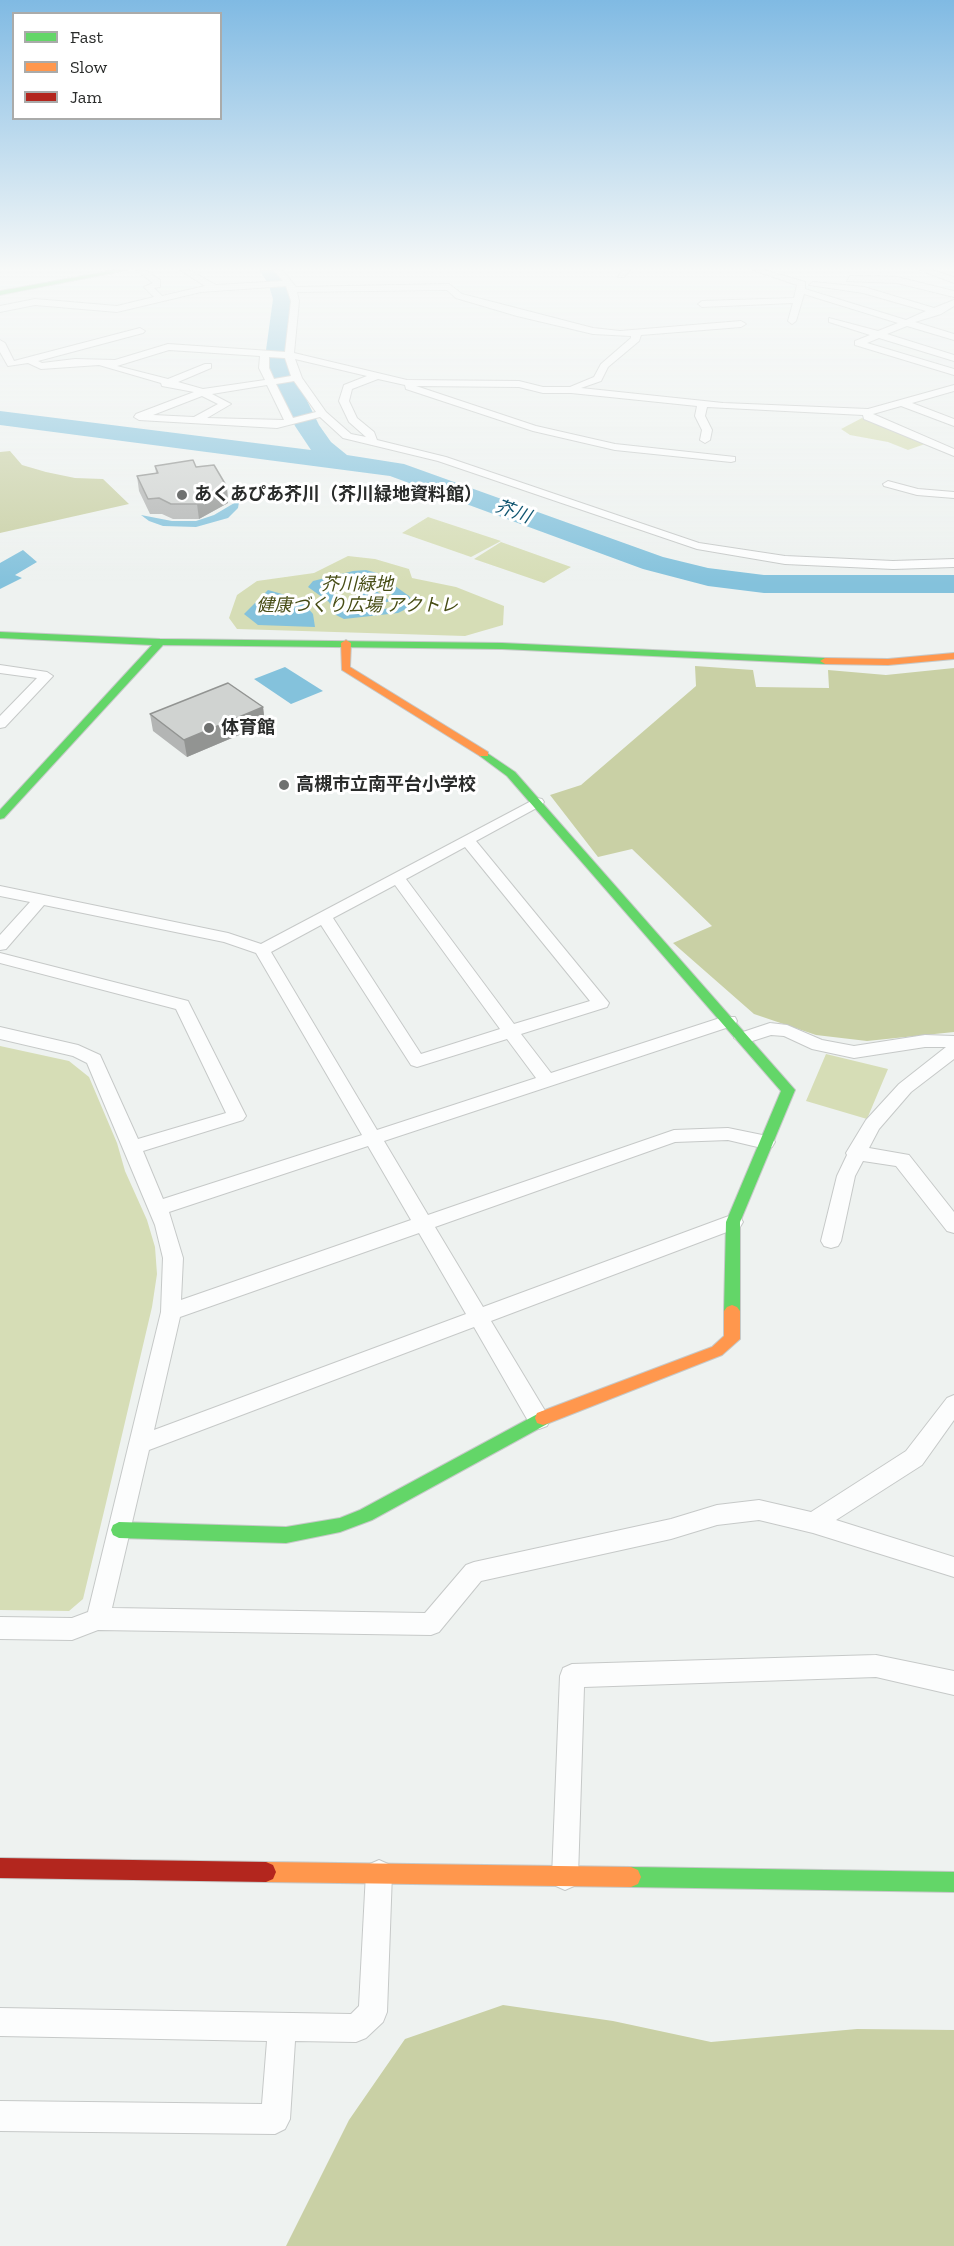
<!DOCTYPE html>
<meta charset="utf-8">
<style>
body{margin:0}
#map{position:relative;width:954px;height:2246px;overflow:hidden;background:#eef2f0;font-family:"Zilla Slab",serif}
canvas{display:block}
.legend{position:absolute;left:12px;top:12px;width:210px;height:108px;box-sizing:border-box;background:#fff;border:2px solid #aaabaa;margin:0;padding:8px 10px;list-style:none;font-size:18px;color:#2a2c2b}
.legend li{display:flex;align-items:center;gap:12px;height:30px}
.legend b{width:30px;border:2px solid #aaabaa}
</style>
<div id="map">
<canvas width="954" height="2246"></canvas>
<ul class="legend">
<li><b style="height:8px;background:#63d668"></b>Fast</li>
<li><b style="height:8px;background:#ff974d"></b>Slow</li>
<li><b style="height:8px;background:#b3261e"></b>Jam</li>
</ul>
</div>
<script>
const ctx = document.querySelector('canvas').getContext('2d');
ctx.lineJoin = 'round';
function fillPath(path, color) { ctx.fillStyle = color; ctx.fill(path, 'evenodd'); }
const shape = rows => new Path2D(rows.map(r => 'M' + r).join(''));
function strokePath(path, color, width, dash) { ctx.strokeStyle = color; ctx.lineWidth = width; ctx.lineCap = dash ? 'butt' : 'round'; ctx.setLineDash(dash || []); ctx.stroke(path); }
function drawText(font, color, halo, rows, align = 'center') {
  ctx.font = font + ' "Zilla Slab","Noto Sans JP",serif'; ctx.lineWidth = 6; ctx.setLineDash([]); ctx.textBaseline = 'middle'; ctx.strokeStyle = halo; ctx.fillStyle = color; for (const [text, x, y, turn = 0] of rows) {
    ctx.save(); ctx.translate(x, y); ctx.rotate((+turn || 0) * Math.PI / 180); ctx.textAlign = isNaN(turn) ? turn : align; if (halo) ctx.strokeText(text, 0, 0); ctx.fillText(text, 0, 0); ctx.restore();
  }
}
fillPath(shape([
 [862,418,925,444,908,450,888,442,850,435,841,429],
 [428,517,501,541,471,557,402,533],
 [501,542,571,567,544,583,474,559],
 [348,556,375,559,409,569,412,578,456,587,504,606,503,625,465,636,237,629,229,618,237,595,257,581,314,573],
 [0,1046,69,1061,89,1077,117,1143,125,1171,147,1220,155,1247,157,1274,152,1307,106,1503,83,1599,69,1611,0,1610],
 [826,1054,888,1069,867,1119,806,1101]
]), '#d6ddb6');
fillPath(shape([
 [10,451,22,465,46,472,75,478,103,479,129,504,0,533,0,452],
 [695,666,753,670,756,687,829,688,828,670,886,675,954,668,954,1032,867,1041,816,1035,754,1014,673,943,712,926,632,849,598,857,550,795,581,785,696,686],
 [503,2005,613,2021,711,2042,857,2029,954,2030,954,2246,286,2246,349,2120,405,2039]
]), '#c9d0a5');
fillPath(shape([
 [236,502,239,502,238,508,228,518,196,527,163,526,149,521,141,515,172,521,196,521,214,515],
 [23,550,37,562,15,575,22,578,0,589,0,563],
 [353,571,366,570,377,573,409,596,413,601,412,606,398,613,344,619,336,615,329,602,308,587,313,581],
 [358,575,368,577,399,600,400,604,392,608,351,613,339,598,322,587,324,584],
 [360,579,390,601,375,606,345,584],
 [268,590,289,596,305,605,313,614,315,627,258,625,244,614],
 [285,667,323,691,291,704,254,679]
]), '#84c2dc');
fillPath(shape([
 [259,270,279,270,288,282,295,299,288,350,291,368,319,425,331,442,347,455,404,464,663,557,708,568,764,575,954,575,954,593,764,593,708,586,643,569,390,476,0,425,0,411,311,450,295,426,269,368,266,350,273,299,268,283,259,270]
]), '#84c2dc');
const street = shape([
 [136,270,145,270,160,280,160,287,154,288,162,296,205,286,180,270,189,270,216,285,283,281,274,270,282,270,296,287,449,284,462,294,593,328,620,331,741,321,746,324,741,327,641,335,639,341,608,367,601,381,581,388,723,403,868,409,954,385,954,391,912,403,954,419,954,426,901,406,873,414,954,449,954,456,864,419,863,415,707,407,705,416,712,430,710,440,705,443,700,440,702,430,695,416,697,406,571,393,543,393,519,387,416,386,536,426,615,444,735,457,735,461,731,462,615,450,533,431,406,389,405,385,378,379,352,389,349,401,357,418,374,432,377,440,446,457,699,543,785,556,893,561,954,559,954,567,893,569,785,564,697,549,438,461,343,438,320,417,277,428,139,420,134,417,136,414,194,392,162,386,161,383,99,365,41,369,28,363,8,366,0,352,0,340,5,343,14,361,140,328,145,331,143,333,38,361,42,363,75,359,115,360,168,344,285,352,291,301,286,286,201,292,117,312,35,305,0,312,0,306,35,299,117,306,154,297,144,287,153,283,136,270],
 [447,290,456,298,517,316,593,334,631,336,631,338,601,364,594,377,570,387,543,387,519,381,407,380,294,353,299,301,297,292,447,290],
 [169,350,260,356,259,368,265,380,203,389,178,382,211,368,211,364,205,364,168,379,117,366,169,350],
 [269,357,285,358,291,376,274,379,269,368,269,357],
 [295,359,367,376,344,385,339,401,349,422,366,437,351,434,326,412,302,378,295,359],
 [294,381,316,412,293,418,276,384,294,381],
 [267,385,284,420,207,418,231,404,212,394,267,385],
 [202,396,218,404,194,417,153,415,202,396],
 [622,270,630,270,624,277,618,277,622,270],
 [753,270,764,270,805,282,805,289,906,320,926,311,863,293,809,285,813,282,864,287,934,308,954,300,954,306,941,314,915,322,954,334,954,340,907,326,887,334,954,355,954,361,879,338,867,343,954,369,954,375,855,345,855,341,870,335,829,322,829,318,878,331,898,323,804,294,796,321,792,324,788,321,793,303,702,307,698,304,702,301,794,298,797,285,753,270],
 [920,270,931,270,954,277,954,283,920,270],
 [850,276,897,277,954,291,954,297,897,283,847,281,850,276],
 [888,481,918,489,954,492,954,498,917,495,884,486,883,484,888,481],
 [0,665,47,672,53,676,5,727,0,728,0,716,37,678,0,673,0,665],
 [537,798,542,799,544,802,542,805,476,841,609,1003,607,1007,521,1034,551,1073,723,1017,735,1017,737,1021,735,1025,384,1141,428,1215,674,1130,728,1128,772,1137,775,1142,772,1147,766,1149,728,1140,675,1142,435,1227,483,1307,726,1217,733,1215,740,1217,743,1222,740,1227,491,1321,547,1414,550,1420,547,1426,539,1429,531,1426,474,1327,149,1450,112,1608,425,1613,466,1565,474,1562,671,1519,717,1505,759,1500,811,1512,906,1451,947,1398,954,1395,954,1420,922,1465,836,1520,954,1557,954,1577,813,1533,759,1520,717,1525,671,1539,481,1581,439,1632,431,1635,98,1630,72,1640,0,1639,0,1617,72,1618,88,1612,161,1312,163,1258,155,1225,87,1063,73,1056,0,1039,0,1027,78,1045,100,1055,138,1139,226,1113,176,1009,0,963,0,953,188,1001,246,1116,243,1120,143,1151,163,1199,362,1135,256,953,224,942,44,905,6,949,0,950,0,935,30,902,0,896,0,886,228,933,261,944,537,798],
 [465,847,590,1001,514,1024,406,879,465,847],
 [395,885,500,1029,421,1054,333,918,395,885],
 [321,925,411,1065,417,1067,507,1039,536,1078,377,1130,271,952,321,925],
 [368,1146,411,1220,181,1300,183,1258,169,1212,368,1146],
 [419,1233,466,1314,154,1430,180,1317,419,1233],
 [770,1023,787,1025,822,1040,854,1046,925,1035,954,1036,954,1059,911,1092,879,1129,869,1148,909,1155,954,1212,954,1233,947,1231,896,1166,863,1161,855,1176,841,1241,838,1246,831,1248,824,1246,821,1241,837,1176,847,1155,846,1153,866,1120,899,1084,946,1047,925,1047,854,1058,812,1049,784,1036,771,1035,743,1044,734,1038,737,1034,770,1023],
 [876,1655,954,1671,954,1695,876,1677,584,1687,578,1877,574,1886,565,1890,556,1886,552,1877,560,1676,563,1668,572,1664,876,1655],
 [379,1860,388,1864,392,1873,387,2012,383,2022,366,2038,356,2042,295,2041,290,2119,285,2129,275,2134,0,2131,0,2101,262,2104,267,2041,0,2036,0,2008,351,2014,359,2006,366,1873,370,1864,379,1860]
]);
const fast = shape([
 [116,270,127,270,0,295,0,291,116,270],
 [0,632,160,639,502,643,825,658,830,661,825,664,502,649,163,645,4,818,0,819,0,810,152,645,0,638,0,632],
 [484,751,515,772,795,1090,740,1222,740,1311,737,1315,732,1317,727,1315,724,1311,726,1222,781,1091,507,776,480,756,479,754,484,751],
 [543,1411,549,1413,551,1418,549,1423,372,1520,340,1532,286,1543,119,1538,113,1535,111,1530,113,1525,119,1522,286,1527,340,1518,360,1510,543,1411],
 [631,1867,954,1872,954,1892,631,1887,624,1884,621,1877,624,1870,631,1867]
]);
const slow = shape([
 [346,640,351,643,350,667,488,752,488,756,480,756,342,670,341,643,346,640],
 [954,653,954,659,888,665,825,664,820,661,825,658,888,659,954,653],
 [732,1305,737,1307,740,1311,740,1339,722,1355,549,1423,543,1425,537,1423,535,1418,537,1413,712,1347,724,1336,724,1311,727,1307,732,1305],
 [266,1862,631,1867,638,1870,641,1877,638,1884,631,1887,266,1882,259,1879,256,1872,259,1865,266,1862]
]);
const jam = shape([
 [0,1858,266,1862,273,1865,276,1872,273,1879,266,1882,0,1878,0,1858]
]);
strokePath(street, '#c6c9c8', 2);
strokePath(fast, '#c6c9c8', 2);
strokePath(slow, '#c6c9c8', 2);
strokePath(jam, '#c6c9c8', 2);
fillPath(street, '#fcfdfd');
fillPath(fast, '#63d668');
fillPath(slow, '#ff974d');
fillPath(jam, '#b3261e');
fillPath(shape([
 [155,466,196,467,227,487,228,503,199,519,173,519,162,514,150,514,139,491,137,476,156,473],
 [263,707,265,724,187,757,153,731,150,714]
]), '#b3b5b4');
fillPath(shape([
 [227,487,228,503,199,519,197,504],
 [263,707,265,724,187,757,184,740]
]), '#929492');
const building = shape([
 [193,460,196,467,214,465,227,487,197,504,171,504,159,498,148,499,137,476,158,473,155,466,193,460],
 [228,683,263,707,184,740,150,714,228,683]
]);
fillPath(building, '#d0d3d1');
strokePath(building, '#929492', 1.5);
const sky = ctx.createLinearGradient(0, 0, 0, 584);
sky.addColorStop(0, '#80bae3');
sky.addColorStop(0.46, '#f7f9f8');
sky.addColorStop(1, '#f7f9f800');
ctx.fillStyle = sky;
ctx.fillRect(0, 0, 954, 584);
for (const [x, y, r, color] of [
 [182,495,6,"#6f7170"],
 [209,728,6,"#6f7170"],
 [284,785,6,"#6f7170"]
]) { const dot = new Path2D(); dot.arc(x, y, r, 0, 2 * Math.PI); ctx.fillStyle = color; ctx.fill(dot); strokePath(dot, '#fff', 2); }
drawText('bold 18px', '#2a2c2b', '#fff', [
 ["あくあぴあ芥川（芥川緑地資料館）",194,495],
 ["体育館",221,728],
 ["高槻市立南平台小学校",296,785]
], 'left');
drawText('italic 18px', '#115671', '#fff', [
 ["芥川",513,512,20]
]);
drawText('italic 18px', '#474d15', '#fff', [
 ["芥川緑地",357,585],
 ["健康づくり広場 アクトレ",357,606]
]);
</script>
